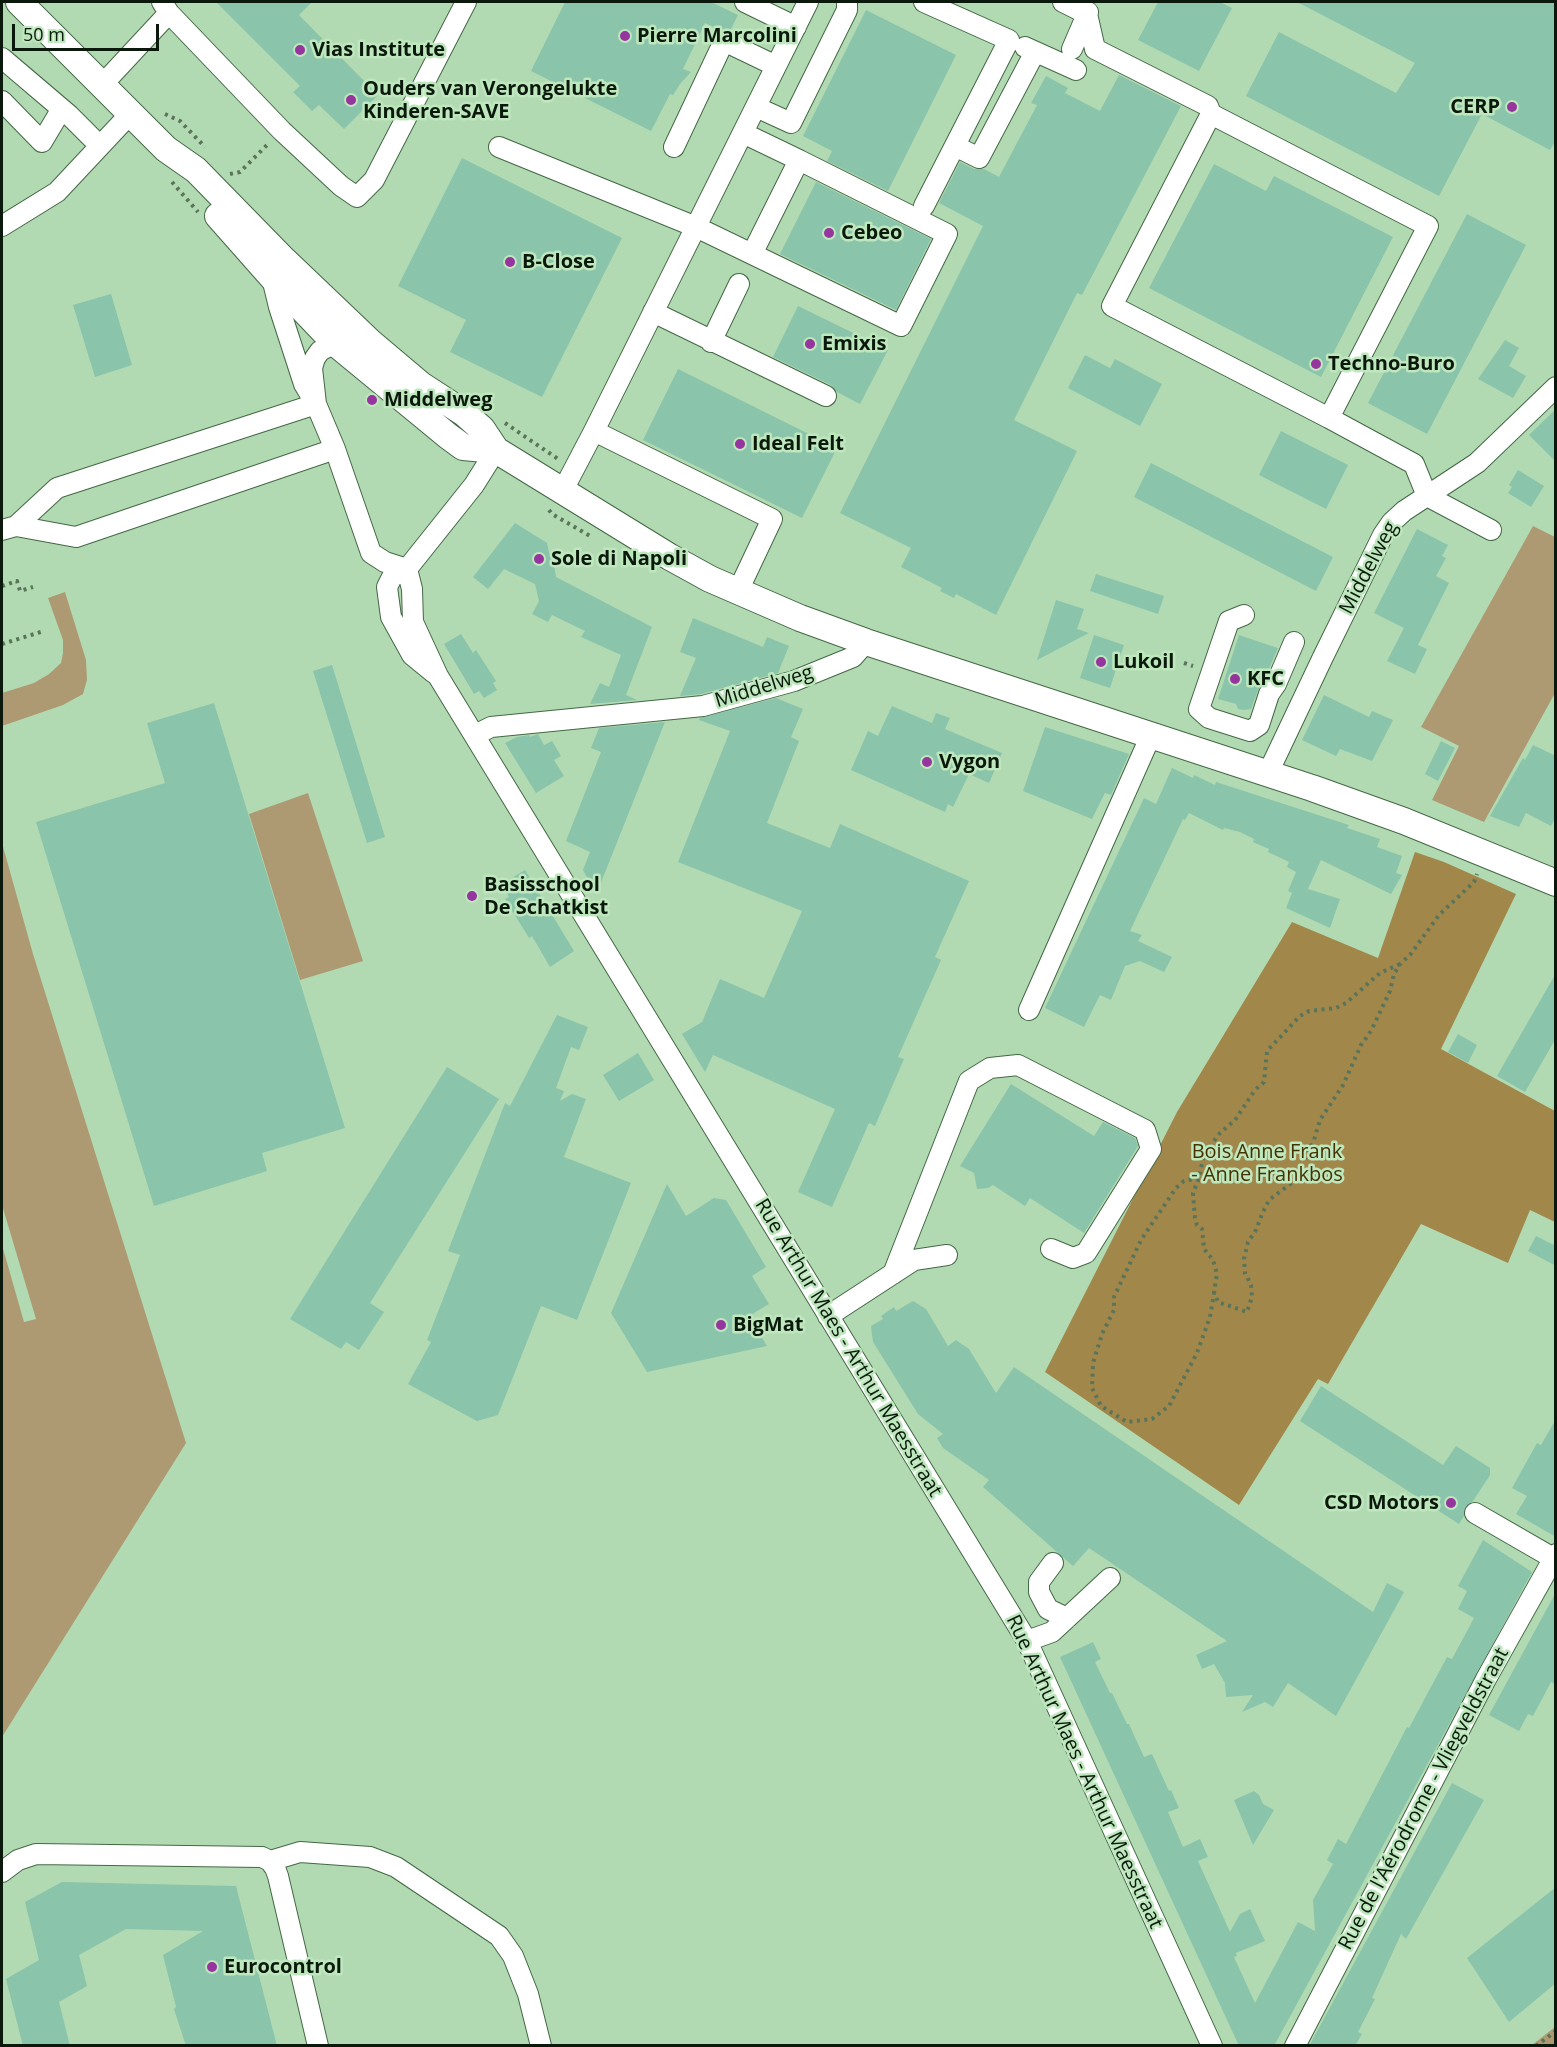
<!DOCTYPE html>
<meta charset="utf-8">
<style>
body{margin:0}
#map{position:relative;width:1557px;height:2047px;overflow:hidden;background:#b2dab2;font-family:"Open Sans",sans-serif}
canvas{display:block}
.frame{position:absolute;inset:0;border:3px solid #0a190b;pointer-events:none}
.scale{position:absolute;left:12px;top:24px;width:147px;height:27px;box-sizing:border-box;border:3px solid #0a190b;border-top:0;padding-left:8px;font-size:18px;line-height:21px;white-space:nowrap;color:#0a190b;-webkit-text-stroke:4px #bee7be;paint-order:stroke}
</style>
<div id="map">
<canvas width="1557" height="2047"></canvas>
<div class="frame"></div>
<div class="scale">50 m</div>
</div>
<script>
const ctx = document.querySelector('canvas').getContext('2d');
ctx.lineJoin = 'round';
function fillPath(path, color) { ctx.fillStyle = color; ctx.fill(path, 'evenodd'); }
const shape = rows => new Path2D(rows.map(r => 'M' + r).join(''));
function strokePath(path, color, width, dash) { ctx.strokeStyle = color; ctx.lineWidth = width; ctx.lineCap = dash ? 'butt' : 'round'; ctx.setLineDash(dash || []); ctx.stroke(path); }
function drawText(font, color, halo, rows, align = 'center') {
  ctx.font = font + ' "Open Sans",sans-serif'; ctx.lineWidth = 5; ctx.setLineDash([]); ctx.textBaseline = 'middle'; ctx.strokeStyle = halo; ctx.fillStyle = color; for (const [text, x, y, turn = 0] of rows) {
    ctx.save(); ctx.translate(x, y); ctx.rotate((+turn || 0) * Math.PI / 180); ctx.textAlign = isNaN(turn) ? turn : align; if (halo) ctx.strokeText(text, 0, 0); ctx.fillText(text, 0, 0); ctx.restore();
  }
}
fillPath(shape([
 [1533,526,1555,537,1555,693,1484,822,1432,800,1459,746,1421,727],
 [65,592,86,660,87,680,83,694,63,705,2,726,2,693,34,683,49,674,61,663,63,653,63,640,48,598],
 [308,793,363,961,300,980,249,814],
 [2,843,33,954,186,1443,2,1737,2,1245,24,1322,36,1319,2,1205],
 [1555,2027,1555,2045,1532,2045]
]), '#ad9a73');
fillPath(shape([
 [1415,852,1444,862,1516,894,1441,1049,1555,1111,1555,1222,1530,1210,1508,1263,1421,1224,1328,1384,1318,1379,1239,1505,1045,1372,1177,1112,1292,922,1378,958]
]), '#a2874b');
fillPath(shape([
 [216,2,312,2,299,15,378,95,344,129,319,105,312,111,293,92,300,86],
 [565,2,711,2,738,15,730,31,720,30,705,23,683,69,691,72,680,84,673,95,670,94,651,131,531,71],
 [1158,2,1220,2,1232,8,1199,71,1138,40],
 [1297,2,1556,2,1556,140,1550,150,1482,114,1439,196,1246,96,1279,32,1396,93,1415,63],
 [866,10,956,55,888,191,827,161,832,151,803,136],
 [1119,75,1181,106,1082,295,1077,293,1014,420,1077,451,996,615,956,594,954,598,940,591,942,588,901,567,911,548,840,513,983,226,939,203,960,162,974,169,984,169,999,177,1037,105,1031,103,1046,76,1068,88,1065,93,1100,111],
 [462,158,622,238,542,397,450,352,466,320,398,286],
 [1214,164,1266,191,1274,176,1393,237,1321,377,1149,288],
 [816,182,931,239,896,310,780,254],
 [1467,214,1526,245,1427,434,1368,403],
 [111,294,132,365,95,377,73,305],
 [798,306,888,350,860,404,837,392,831,385,773,357],
 [1505,340,1519,348,1509,366,1526,376,1513,398,1478,379],
 [1085,355,1110,368,1115,359,1162,384,1140,426,1068,388],
 [678,369,837,448,802,518,643,440],
 [1556,409,1556,462,1529,435],
 [1281,431,1348,465,1326,509,1259,475],
 [1151,463,1333,557,1316,591,1134,497],
 [1518,470,1544,486,1531,507,1508,493,1512,487,1509,485],
 [515,523,547,543,549,553,552,553,556,577,652,627,626,695,637,700,590,704,600,683,609,687,621,655,581,637,585,631,552,615,548,622,532,614,539,601,535,584,504,569,488,589,473,577],
 [1417,529,1448,545,1442,556,1446,558,1436,576,1449,583,1418,645,1427,649,1415,674,1387,661,1404,628,1374,613],
 [1096,574,1164,596,1158,614,1090,591],
 [1056,600,1084,609,1077,629,1089,633,1037,660],
 [693,618,763,647,767,637,789,646,778,673,701,694,680,696,696,658,680,652],
 [461,634,473,653,476,650,496,681,493,683,497,690,484,698,479,691,474,694,444,644],
 [1094,635,1124,645,1110,688,1080,678],
 [1239,635,1278,648,1265,678,1258,690,1251,709,1244,710,1238,709,1236,704,1218,699],
 [332,665,385,837,367,843,313,671],
 [1324,695,1369,717,1372,711,1393,720,1372,761,1340,749,1336,756,1302,740],
 [776,698,803,709,791,737,799,741,767,823,830,848,840,824,969,881,935,957,941,960,898,1057,904,1059,875,1126,869,1123,832,1207,798,1192,835,1109,713,1055,705,1072,682,1034,702,1022,720,979,764,998,802,911,678,862,730,731,699,720,700,718],
 [214,703,345,1128,262,1153,267,1171,154,1206,36,822,165,783,147,723],
 [892,706,932,723,936,713,950,718,945,729,1002,753,989,783,969,774,953,807,948,804,945,812,851,770,868,731,878,736],
 [665,722,600,885,589,881,583,870,590,852,566,841,601,752,591,748,599,728],
 [1045,727,1129,754,1111,795,1105,793,1092,819,1023,791],
 [538,734,544,745,552,741,561,756,554,760,564,776,536,793,505,743,517,737,529,735,530,737],
 [1441,741,1455,748,1438,781,1425,774],
 [1533,745,1556,756,1556,817,1551,826,1526,813,1519,827,1490,816,1523,758,1525,760],
 [1172,768,1193,778,1194,775,1215,785,1216,782,1349,825,1347,828,1380,839,1377,847,1402,856,1396,873,1402,875,1391,894,1321,860,1308,889,1340,899,1330,928,1286,908,1292,893,1288,891,1296,872,1287,867,1289,862,1268,852,1269,849,1253,842,1254,839,1240,832,1224,828,1223,830,1189,813,1185,820,1183,819,1130,931,1142,935,1138,941,1172,957,1164,972,1140,961,1125,966,1111,1000,1100,995,1084,1027,1045,1008,1144,798,1156,804],
 [525,870,574,951,550,967,532,936,529,938,505,899,509,897,502,884],
 [1556,973,1556,1038,1525,1092,1497,1076],
 [557,1015,588,1027,579,1050,571,1047,556,1088,564,1091,560,1101,572,1094,586,1099,564,1157,631,1183,577,1320,541,1306,498,1415,477,1421,408,1384,431,1342,427,1340,460,1255,448,1251,505,1103,510,1106],
 [1458,1034,1477,1045,1468,1063,1448,1052],
 [638,1053,654,1080,619,1101,603,1075],
 [447,1067,499,1099,370,1303,384,1312,359,1350,346,1342,341,1349,290,1319],
 [1011,1084,1094,1136,1103,1122,1135,1138,1138,1146,1084,1233,1030,1198,1025,1206,993,1185,988,1188,977,1189,974,1173,960,1166],
 [667,1184,686,1216,714,1198,726,1200,766,1267,752,1276,769,1304,749,1316,767,1346,647,1372,611,1313],
 [1536,1236,1556,1246,1556,1266,1528,1251],
 [913,1301,926,1309,948,1346,956,1340,969,1349,996,1393,1014,1367,1373,1612,1387,1583,1404,1592,1336,1716,1288,1683,1273,1707,1265,1702,1242,1712,1253,1695,1226,1697,1225,1683,1214,1664,1202,1669,1196,1655,1227,1641,1089,1548,1073,1566,983,1487,989,1480,943,1448,937,1438,943,1434,918,1414,873,1342,871,1326,883,1319,881,1316,894,1307,896,1311],
 [1321,1386,1443,1465,1456,1446,1490,1468,1490,1475,1473,1501,1465,1507,1464,1516,1459,1524,1300,1421],
 [1556,1419,1556,1537,1516,1514,1527,1496,1512,1488,1537,1443,1541,1445],
 [1483,1540,1532,1572,1274,2046,1239,2046,1060,1657,1093,1642,1101,1659,1095,1662,1110,1693,1112,1693,1127,1724,1129,1724,1144,1757,1152,1754,1169,1791,1171,1790,1179,1808,1168,1812,1183,1847,1200,1839,1208,1857,1198,1861,1230,1932,1240,1914,1250,1909,1265,1941,1236,1953,1237,1956,1234,1957,1255,2003,1298,1922,1315,1931,1313,1900,1333,1864,1327,1860,1338,1839,1346,1844,1407,1727,1409,1728,1447,1657,1452,1659,1474,1618,1458,1609,1467,1591,1458,1586],
 [1556,1592,1556,1685,1551,1682,1533,1716,1528,1714,1519,1731,1489,1715],
 [1452,1783,1484,1800,1406,1939,1401,1934,1372,1998,1375,1999,1358,2032,1362,2034,1355,2046,1309,2046],
 [1254,1791,1259,1795,1263,1804,1274,1810,1253,1845,1234,1800],
 [62,1882,236,1886,277,2046,186,2046,174,2009,176,2007,163,1955,203,1931,126,1929,79,1955,87,1986,59,2002,70,2046,23,2046,6,1979,39,1960,25,1902],
 [1556,1887,1556,1983,1509,2022,1467,1958]
]), '#8ac4aa');
const minor = shape([
 [162,2,169,13,282,131,341,186,357,197,374,180,466,2],
 [745,2,796,27],
 [924,2,1009,40,924,206],
 [1063,2,1087,14,1095,49,1208,106,1211,114],
 [1025,47,1076,70],
 [1072,49,1088,12],
 [2,58,69,115,100,146],
 [102,85,169,13],
 [2,101,42,142,61,110],
 [756,107,791,123,847,10,847,2],
 [1211,114,1428,226,1329,418,1112,306,1211,114],
 [743,133,799,160,752,254],
 [955,146,979,158,1035,52],
 [499,147,696,227,901,326,947,234,799,160],
 [674,147,724,41,776,66],
 [2,226,57,192,131,113],
 [272,278,279,307,304,384,316,404,335,449,371,553,385,562,407,569],
 [653,312,826,396],
 [711,342,739,284],
 [1329,418,1414,464,1427,496,1491,530],
 [594,431,772,519,738,591],
 [562,492,594,431,808,2],
 [16,526,76,537,335,449],
 [2,530,16,526,57,488,316,404,312,368,315,358,320,351,335,343,349,341],
 [407,569,412,589,413,622,438,676,1027,1641,1212,2046],
 [1244,615,1229,621,1199,709,1209,718,1250,731,1259,725,1269,694,1276,684,1294,642],
 [434,673,412,655,391,617,387,587,392,577,407,569,474,485,496,450],
 [475,735,491,727,703,706,794,681,853,657,866,642],
 [1268,773,1323,657,1383,535,1392,522,1404,511,1477,463,1556,387],
 [1029,1010,1151,735],
 [893,1274,969,1081,990,1068,1018,1065,1145,1130,1151,1149,1086,1253,1073,1258,1051,1249],
 [828,1316,914,1260,947,1255],
 [1475,1513,1553,1558],
 [1053,1563,1039,1582,1039,1592,1048,1609,1067,1618],
 [1027,1641,1052,1632,1110,1578],
 [270,1861,300,1852,370,1857,396,1867,499,1936,513,1956,528,1994,541,2046],
 [2,1872,18,1860,36,1854,262,1857,270,1861,275,1868,278,1876,318,2046],
 [1295,2046,1486,1679,1556,1554]
]);
const major = shape([
 [19,2,166,149,196,170,284,260,370,342,421,385,464,413,482,429,496,450,670,557,710,579,800,618,866,642,1312,788,1404,821,1556,883],
 [218,216,271,276,335,343,448,436,463,447,496,450]
]);
strokePath(minor, '#436844', 22);
strokePath(major, '#436844', 28);
strokePath(shape([
 [165,114,180,121,205,147],
 [230,174,240,172,268,144],
 [172,182,198,212],
 [505,423,558,459],
 [549,510,552,514,590,536],
 [2,586,17,581,20,591,33,587],
 [2,644,44,631],
 [1184,663,1193,666],
 [1400,964,1380,973,1346,1003,1336,1008,1309,1011,1300,1016,1267,1051,1264,1082,1255,1090,1235,1120,1220,1133,1204,1154,1199,1178,1193,1193,1195,1219,1197,1225,1202,1229,1204,1249,1213,1260,1217,1274,1214,1292,1218,1302,1247,1312,1252,1297,1251,1285,1245,1273,1244,1259,1248,1242,1256,1230,1262,1214,1269,1200,1293,1182,1314,1140,1320,1120,1343,1085,1361,1045,1371,1031,1390,991,1394,974,1400,964,1410,955,1439,915,1474,882,1477,874],
 [1199,1178,1184,1181,1176,1188,1141,1240,1114,1297,1114,1310,1102,1334,1093,1363,1092,1388,1101,1406,1127,1422,1152,1419,1169,1406,1197,1353,1210,1317,1214,1293],
 [1536,2046,1556,2031]
]), '#597459', 4, [3, 4.5]);
strokePath(minor, '#fff', 20);
strokePath(major, '#fff', 26);
for (const [x, y, r, color] of [
 [625,36,6,"#96359d"],
 [300,50,6,"#96359d"],
 [351,100,6,"#96359d"],
 [1512,107,6,"#96359d"],
 [829,233,6,"#96359d"],
 [510,262,6,"#96359d"],
 [810,344,6,"#96359d"],
 [1316,364,6,"#96359d"],
 [372,400,6,"#96359d"],
 [740,444,6,"#96359d"],
 [539,559,6,"#96359d"],
 [1101,662,6,"#96359d"],
 [1235,679,6,"#96359d"],
 [927,762,6,"#96359d"],
 [472,896,6,"#96359d"],
 [721,1325,6,"#96359d"],
 [1451,1503,6,"#96359d"],
 [212,1967,6,"#96359d"]
]) { const dot = new Path2D(); dot.arc(x, y, r, 0, 2 * Math.PI); ctx.fillStyle = color; ctx.fill(dot); strokePath(dot, '#bee7be', 2); }
drawText('bold 20px', '#0a190b', '#bee7be', [
 ["Pierre Marcolini",637,36],
 ["Vias Institute",312,50],
 ["Ouders van Verongelukte",363,89],
 ["Kinderen-SAVE",363,112],
 ["CERP",1500,107,"right"],
 ["Cebeo",841,233],
 ["B-Close",522,262],
 ["Emixis",822,344],
 ["Techno-Buro",1328,364],
 ["Middelweg",384,400],
 ["Ideal Felt",752,444],
 ["Sole di Napoli",551,559],
 ["Lukoil",1113,662],
 ["KFC",1247,679],
 ["Vygon",939,762],
 ["Basisschool",484,885],
 ["De Schatkist",484,908],
 ["BigMat",733,1325],
 ["CSD Motors",1439,1503,"right"],
 ["Eurocontrol",224,1967]
], 'left');
drawText('20px', '#0a190b', '#bee7be', [
 ["Middelweg",1369,568,-62],
 ["Middelweg",764,687,-17],
 ["Rue Arthur Maes - Arthur Maesstraat",848,1348,59],
 ["Rue Arthur Maes - Arthur Maesstraat",1084,1772,65],
 ["Rue de l'Aérodrome - Vliegveldstraat",1424,1799,-62]
]);
drawText('20px', '#463200', '#bee7be', [
 ["Bois Anne Frank",1267,1152],
 ["- Anne Frankbos",1267,1175]
]);
</script>
